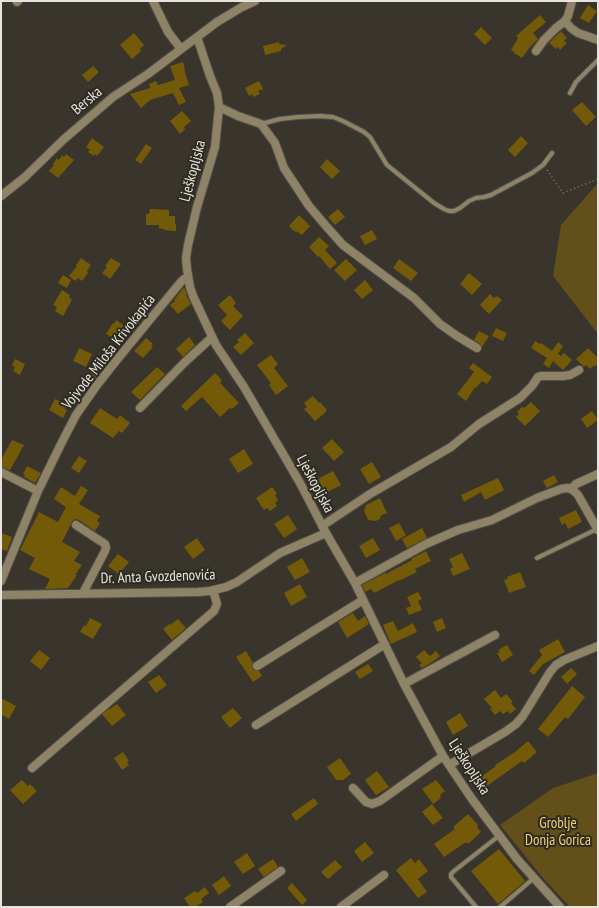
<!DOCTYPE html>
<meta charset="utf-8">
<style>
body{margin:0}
#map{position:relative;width:599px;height:908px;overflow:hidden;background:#39352c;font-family:"PT Sans Narrow",sans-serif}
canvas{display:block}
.frame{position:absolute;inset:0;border:2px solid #e6e4de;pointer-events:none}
</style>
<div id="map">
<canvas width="599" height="908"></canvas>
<div class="frame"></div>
</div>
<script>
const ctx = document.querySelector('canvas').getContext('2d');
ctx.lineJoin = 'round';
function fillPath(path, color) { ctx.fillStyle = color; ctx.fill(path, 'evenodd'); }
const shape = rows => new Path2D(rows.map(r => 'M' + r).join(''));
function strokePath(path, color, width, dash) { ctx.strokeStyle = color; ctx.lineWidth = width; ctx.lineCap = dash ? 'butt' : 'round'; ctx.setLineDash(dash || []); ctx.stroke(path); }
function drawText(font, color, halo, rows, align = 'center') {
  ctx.font = font + ' "PT Sans Narrow",sans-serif'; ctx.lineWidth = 4; ctx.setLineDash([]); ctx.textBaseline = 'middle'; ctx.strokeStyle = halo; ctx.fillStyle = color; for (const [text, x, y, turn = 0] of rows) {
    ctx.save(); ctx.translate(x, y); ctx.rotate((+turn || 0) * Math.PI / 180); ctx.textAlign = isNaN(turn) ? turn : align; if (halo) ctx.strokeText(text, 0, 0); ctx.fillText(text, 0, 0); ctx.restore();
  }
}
fillPath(shape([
 [598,183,598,334,553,276,561,225],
 [598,773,598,907,570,907,543,878,500,825,553,788]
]), '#624f19');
fillPath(shape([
 [588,5,597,11,589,23,580,18],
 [540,15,546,22,533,33,538,39,530,47,522,58,514,53,514,52,511,50,518,38,516,36],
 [481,27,492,38,485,45,474,34],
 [561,31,567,38,564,41,567,43,560,50,558,47,556,49,549,43],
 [134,33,144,45,140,49,141,51,132,59,120,45],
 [279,42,279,44,287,45,281,49,281,51,265,55,263,46],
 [183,62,185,69,184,69,189,85,179,88,186,102,179,105,173,93,150,100,141,108,130,94,150,88,149,84,156,81,158,85,175,80,170,66],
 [93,66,99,72,88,82,82,75],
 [259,81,263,89,258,91,260,94,253,97,252,94,249,96,245,88],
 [582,102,596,117,586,126,572,110],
 [182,111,191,121,184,127,185,129,180,134,170,121],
 [521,136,528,143,515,157,508,150],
 [92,138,104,147,97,156,95,154,94,156,88,152,90,150,86,147],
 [146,144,152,148,141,164,135,160],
 [66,154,74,160,58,178,49,171,54,165,53,164,57,158,59,160,62,155,64,157],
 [327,159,340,171,332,179,320,167],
 [150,209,169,210,169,216,175,216,175,224,176,224,176,231,164,230,164,229,159,228,159,225,146,225,146,214,149,214],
 [338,209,345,217,335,225,328,217],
 [299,215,310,226,302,235,296,231,295,232,289,226],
 [372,230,377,239,365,245,360,236],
 [319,237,329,246,325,250,337,263,330,269,319,256,318,257,309,247],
 [81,258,91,265,87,271,88,273,82,281,78,278,75,281,69,276,77,266,76,265],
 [111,258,121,264,110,279,102,273,107,267,105,266],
 [346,259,357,270,345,281,334,270],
 [399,259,418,273,411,281,393,268],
 [469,273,482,284,472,295,460,284],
 [63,275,71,280,67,288,58,283],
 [365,280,373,290,362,299,354,290],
 [184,287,187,294,186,295,191,304,178,314,170,305,175,301,174,300],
 [62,290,70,295,69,297,72,300,63,316,55,311,57,307,53,305],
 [490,294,494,298,497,296,502,300,489,314,480,305],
 [230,295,236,303,233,306,243,316,230,330,221,321,227,315,218,305],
 [116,320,126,327,124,330,125,330,118,341,106,334,113,323,114,324],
 [496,328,507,333,503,341,492,336],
 [479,331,489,336,482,347,480,344,474,340],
 [245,333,254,343,241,355,233,347,239,342,237,340],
 [189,337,195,345,183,357,176,349],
 [146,338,153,344,151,346,153,347,143,358,134,351],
 [535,341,540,344,541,343,552,351,558,342,563,346,558,354,561,356,564,353,572,360,563,370,553,361,549,368,543,364,547,358,531,348],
 [79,348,92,354,86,367,73,361],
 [588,348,598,358,598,364,594,367,593,366,590,369,586,365,584,367,576,359],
 [271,355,278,364,274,368,288,386,276,395,269,385,271,383,257,365],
 [15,359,25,364,20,375,13,371,15,367,12,366],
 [473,363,492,377,487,384,482,381,476,388,475,387,466,401,457,394,474,372,469,368],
 [157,367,165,374,140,400,131,392],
 [92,371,98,375,89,387,83,383],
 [215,373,222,380,220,383,239,403,232,409,230,408,220,417,202,397,186,411,181,406],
 [313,396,319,403,320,402,327,410,325,411,326,412,315,421,304,409,307,407,304,403],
 [55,399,67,405,65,409,67,410,63,418,49,410],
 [531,402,540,411,525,426,516,417,519,414,517,412,522,407,524,408],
 [100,408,117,419,120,415,130,423,122,433,119,431,113,438,90,423],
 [592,411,598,420,587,428,581,419],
 [332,439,344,452,334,461,322,448],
 [12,440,24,445,10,470,1,467,1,460],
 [244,449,253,464,238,473,229,459],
 [79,456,87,461,79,473,71,468],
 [372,462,381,477,369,484,360,469],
 [27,466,41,473,35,483,24,477,25,475,23,474],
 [333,471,341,485,324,494,322,490,320,491,314,481],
 [554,475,558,482,547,488,543,481],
 [498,478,504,490,485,500,481,492,464,502,461,495],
 [81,486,88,490,79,504,100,516,97,521,100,523,95,531,79,520,74,519,72,522,62,542,80,552,74,561,82,565,75,575,77,575,68,588,45,589,50,579,29,569,35,558,20,550,39,512,58,522,66,507,54,499,61,487,75,496],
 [272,487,277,494,275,495,278,500,275,503,277,506,270,511,267,508,264,510,256,498],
 [380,498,387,513,380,516,381,518,376,521,368,520,364,511,366,505],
 [576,510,582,522,568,529,565,523,562,525,559,518],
 [288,515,297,529,284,538,274,524],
 [399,523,406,535,396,541,389,528],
 [422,528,427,538,407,548,402,539],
 [1,533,12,537,7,551,1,549],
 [197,538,205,550,193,559,184,547],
 [373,538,380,550,366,558,359,546],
 [426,551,431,561,415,569,417,572,399,581,399,580,374,593,371,589,365,592,362,585,385,573,386,574,412,560,411,559],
 [462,553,470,569,453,576,450,569,453,567,449,559],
 [118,554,129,562,119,574,108,566],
 [302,558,310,572,295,580,287,567],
 [520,572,526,587,509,593,504,580,508,579,507,577],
 [300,584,307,597,291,606,284,593],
 [418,592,422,599,418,601,422,610,409,615,406,608,411,606,407,597],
 [353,613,358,621,365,616,369,624,347,638,338,622],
 [90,618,102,624,93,639,80,632,84,625,86,626],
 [442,618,446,628,437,632,433,622],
 [178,619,186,628,172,640,163,629,169,624,170,625],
 [393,621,398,631,413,623,417,632,391,644,383,625],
 [558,639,565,652,543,664,534,675,529,671,542,655,539,650],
 [507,645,513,655,502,662,497,653,500,652,498,650],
 [39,650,50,658,41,670,30,661],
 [424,650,430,656,436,651,440,656,432,662,422,668,419,665,422,663,416,657],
 [246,651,253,663,252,666,253,669,255,671,259,671,262,676,253,682,236,657],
 [368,664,373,671,360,679,355,672],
 [571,668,577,674,567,684,561,677],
 [159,675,167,685,156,693,148,682],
 [572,686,585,697,568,719,565,717,550,735,550,734,548,737,538,729],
 [495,690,501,698,506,694,513,702,511,703,516,709,510,714,508,711,503,714,500,711,495,715,490,709,492,708,484,699],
 [1,698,16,706,9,719,1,714],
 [117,704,126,715,112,726,102,714,110,708,110,709],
 [233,708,242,718,230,728,221,717],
 [460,713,468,726,453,735,446,722],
 [528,741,537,752,524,763,522,761,480,791,474,782,496,766,495,765,515,752],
 [123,752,129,761,127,762,129,765,122,770,114,758],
 [340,758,351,774,343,780,336,780,327,767],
 [377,771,389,787,376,795,365,780],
 [22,780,28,786,30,784,37,791,23,804,10,790],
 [436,780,445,791,440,795,441,798,433,804,422,789],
 [314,798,318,804,296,821,291,814],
 [432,804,443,818,433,825,422,812],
 [468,814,478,825,477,827,481,832,468,844,466,842,444,857,434,844,455,829,453,827],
 [365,842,374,853,362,862,354,851],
 [499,849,525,881,498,904,471,871],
 [247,853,255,866,243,874,234,862],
 [411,858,415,863,419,859,428,871,418,879,427,892,418,898,396,870],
 [273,859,278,867,264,877,258,869],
 [335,860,342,867,328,879,321,872],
 [224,876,231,886,219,895,212,885],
 [292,883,307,900,302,905,287,888],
 [205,887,209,893,201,899,203,902,195,907,190,907,184,898,195,891,197,893]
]), '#735a08');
const lane = shape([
 [570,93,576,82,598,60],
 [261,124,280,119,298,117,320,116,333,117,343,121,364,132,370,137,387,165,434,203,444,209,449,211,454,211,460,208,469,201,476,198,484,197,491,195,532,173,543,165,552,153],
 [537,558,597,529],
 [476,907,451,877,451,874,454,871,500,835],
 [500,907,534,878]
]);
const street = shape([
 [153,1,168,32,181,49],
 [572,1,568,16,565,21,571,28,578,33,598,40],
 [17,2,18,1],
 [197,37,210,76,217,93,219,107,215,147,197,207,188,245,186,258,187,269,190,287,193,296,216,345,244,387,300,483,326,533,355,583,404,684,443,756,472,799,517,859,560,907],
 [536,51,544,40,556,28,565,21],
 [219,107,238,116,261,124,275,143,284,168,309,206,326,226,343,245,414,298,440,324,457,336,477,348],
 [1,196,25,177,63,140,113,97,148,74,217,22,242,7,255,1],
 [140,408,185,362,209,340,213,339],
 [1,472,38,491],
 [571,489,576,484,598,474],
 [76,525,105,544,106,547,105,551,83,593],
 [322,526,370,494,451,447,479,424,520,398,532,386,538,377,541,376,563,376,570,375,579,370],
 [1,581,38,491,62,442,76,415,97,385,120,356,180,283,184,279,188,278],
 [355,583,426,544,458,530,492,520,537,498,561,489,567,488,571,489,574,491,578,495,598,530],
 [1,595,198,592,210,591,226,587,237,582,280,553,326,533],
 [257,666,363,600],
 [404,684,495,635],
 [256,725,385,644],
 [449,765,505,732,516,724,523,716,550,672,556,665,564,660,598,646],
 [32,768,214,611,217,604,213,590],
 [353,788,366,802,372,804,380,801,443,756],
 [230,907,281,871],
 [341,907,384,875]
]);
strokePath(lane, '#555148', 6);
strokePath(street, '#555148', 10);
strokePath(shape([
 [547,170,563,193,598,179]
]), '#85827b', 1.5, [1, 3]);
strokePath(lane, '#8f8367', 4);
strokePath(street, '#8f8367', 8);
drawText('15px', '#e6e4de', '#2e2b22', [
 ["Berska",87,101,-40],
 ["Lješkopljska",193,171,-75],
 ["Vojvode Miloša Krivokapića",109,352,-52],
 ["Lješkopljska",315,484,62],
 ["Dr. Anta Gvozdenovića",158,577,-2],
 ["Lješkopljska",469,767,57]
]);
drawText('15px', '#f5cf6d', '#2e2b22', [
 ["Groblje",558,824],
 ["Donja Gorica",558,841]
]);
</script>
